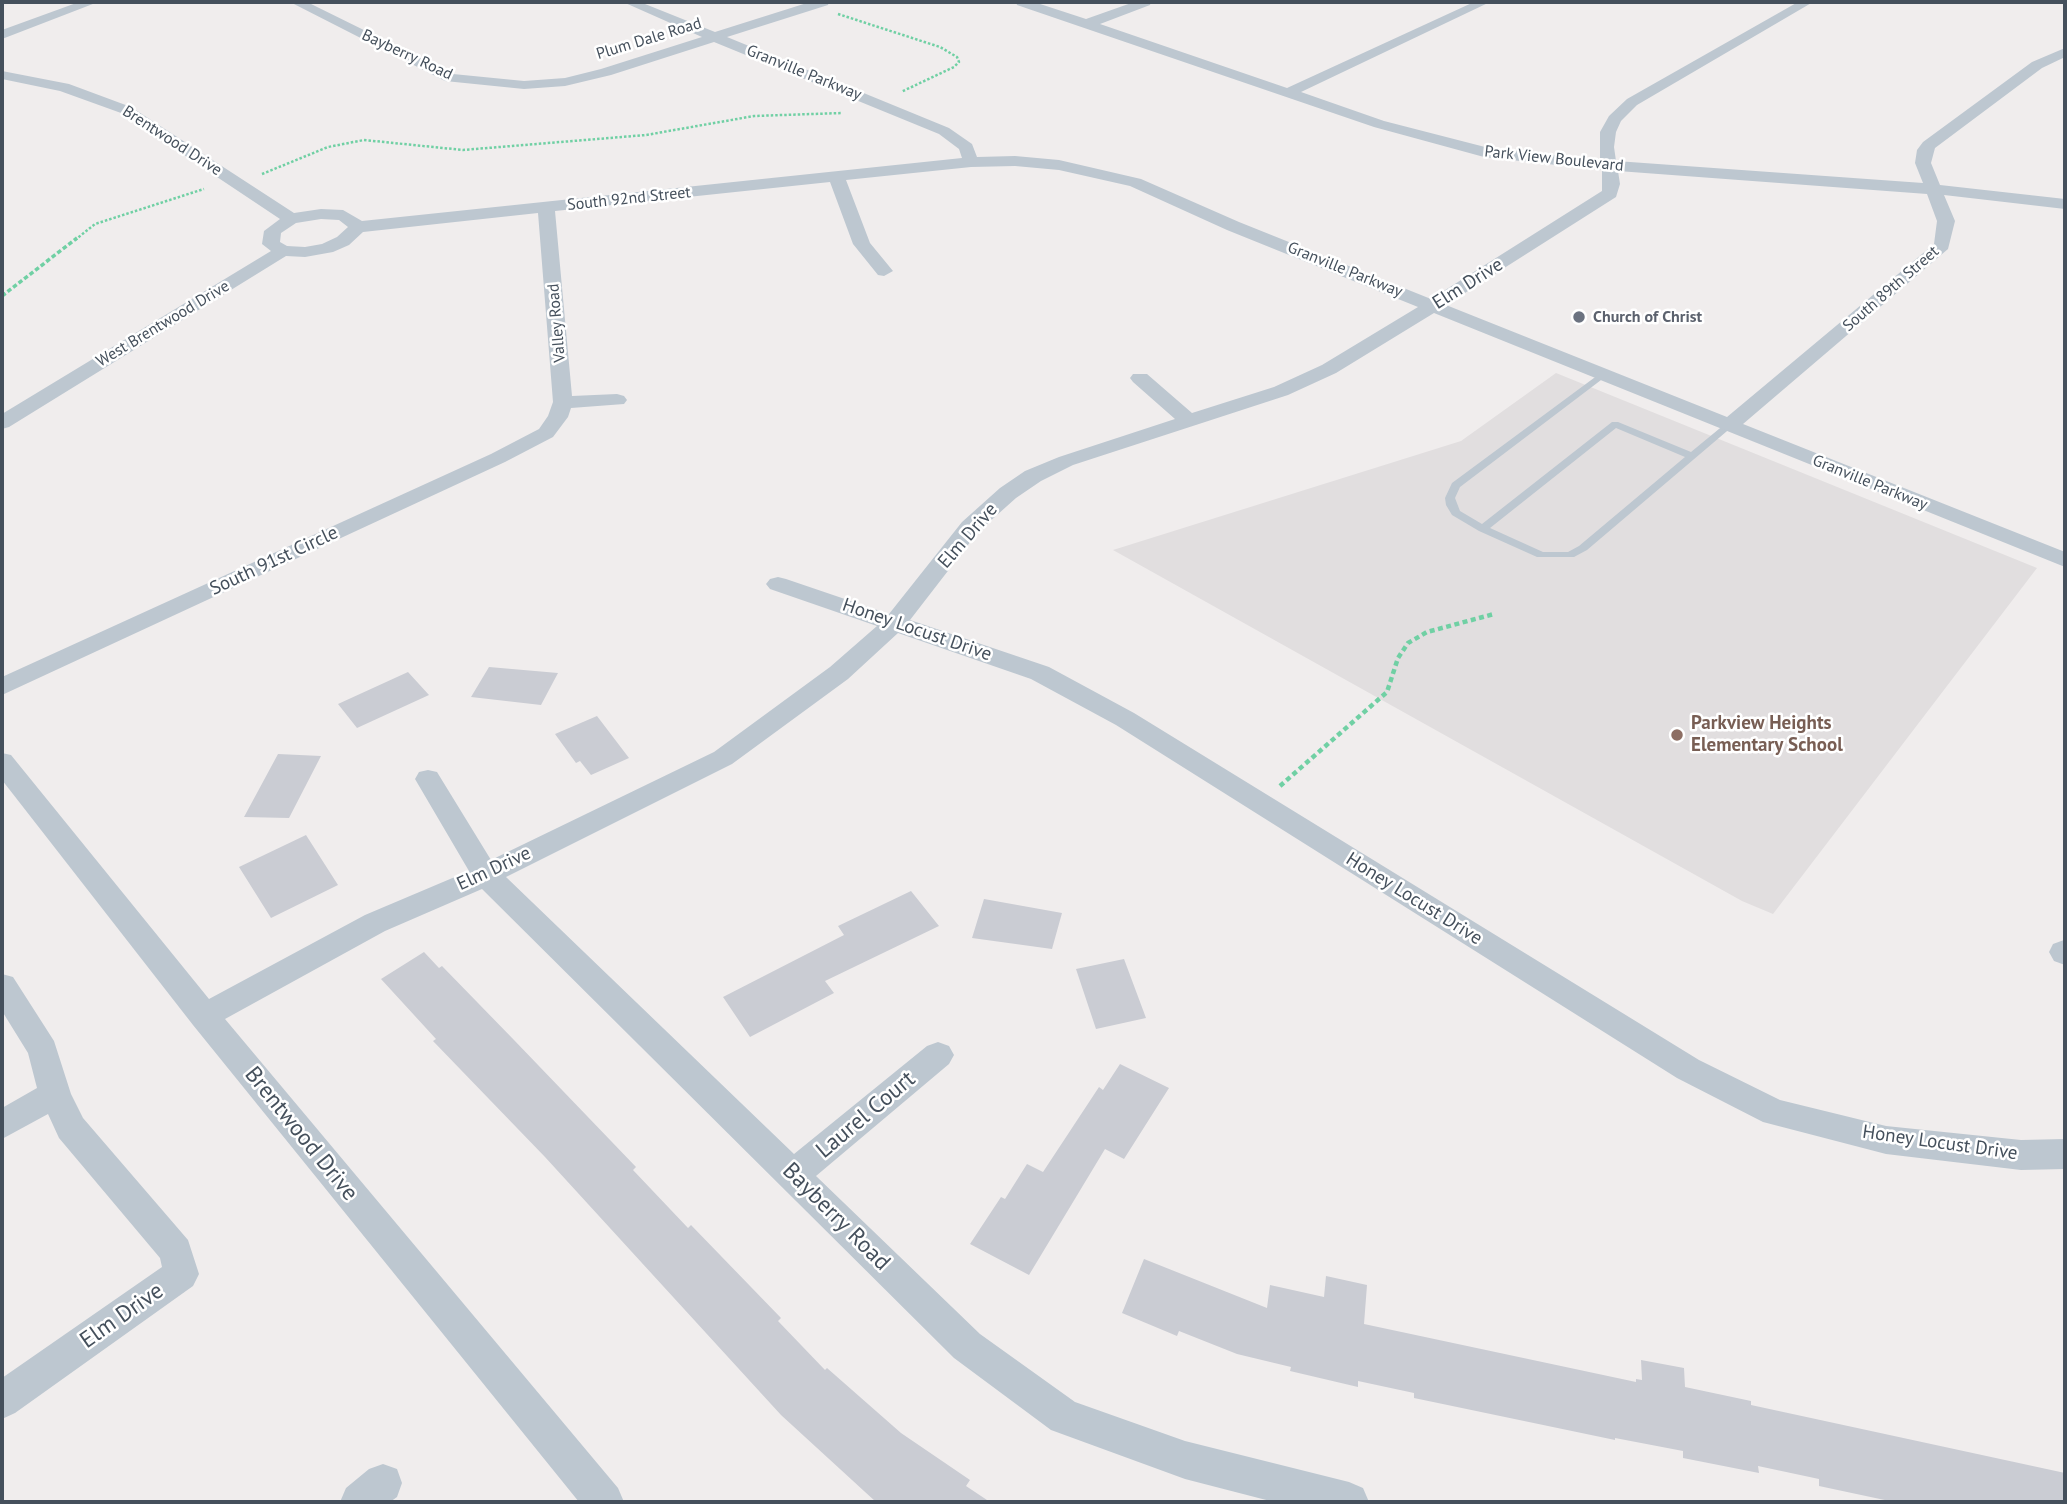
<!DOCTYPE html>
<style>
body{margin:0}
#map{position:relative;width:2067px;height:1504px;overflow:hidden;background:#f0eded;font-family:"PT Sans",sans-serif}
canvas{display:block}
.frame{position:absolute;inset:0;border:4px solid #45505c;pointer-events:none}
</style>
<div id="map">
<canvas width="2067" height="1504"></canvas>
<div class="frame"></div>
</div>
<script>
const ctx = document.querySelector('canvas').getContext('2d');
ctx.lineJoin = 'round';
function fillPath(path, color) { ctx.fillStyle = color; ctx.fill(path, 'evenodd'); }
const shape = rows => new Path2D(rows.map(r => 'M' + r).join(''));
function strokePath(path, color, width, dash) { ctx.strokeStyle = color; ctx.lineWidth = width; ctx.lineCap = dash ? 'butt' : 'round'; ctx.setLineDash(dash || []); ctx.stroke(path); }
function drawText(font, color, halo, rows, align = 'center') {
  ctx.font = font + ' "PT Sans",sans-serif'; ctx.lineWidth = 5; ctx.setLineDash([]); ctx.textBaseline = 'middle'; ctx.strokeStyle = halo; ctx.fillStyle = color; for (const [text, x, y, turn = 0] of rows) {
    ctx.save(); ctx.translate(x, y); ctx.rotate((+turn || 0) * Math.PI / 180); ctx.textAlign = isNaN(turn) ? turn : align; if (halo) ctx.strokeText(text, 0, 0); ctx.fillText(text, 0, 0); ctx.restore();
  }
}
fillPath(shape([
 [1556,373,2037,568,1773,914,1742,901,1113,550,1461,441]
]), '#e1dedf');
fillPath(shape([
 [489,667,558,673,541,705,471,697],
 [408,672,429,695,357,728,338,704],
 [597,716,629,758,591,775,580,761,576,763,555,734],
 [278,754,321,756,289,818,244,817],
 [306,835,338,885,271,918,239,867],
 [911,891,939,926,825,981,834,993,750,1037,723,997,844,935,838,926],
 [984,899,1062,913,1052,949,972,938],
 [424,952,439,968,442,966,514,1040,636,1167,633,1170,688,1228,691,1225,781,1318,778,1321,825,1370,827,1368,901,1433,970,1480,966,1486,990,1502,876,1502,781,1415,545,1157,433,1041,436,1039,381,979],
 [1124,959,1146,1018,1096,1029,1076,969],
 [1120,1064,1169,1088,1124,1159,1105,1149,1029,1275,970,1244,1001,1197,1005,1199,1027,1164,1043,1172,1099,1087,1103,1090],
 [1144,1259,1267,1308,1270,1285,1324,1297,1326,1276,1367,1285,1364,1324,1636,1382,1636,1379,1642,1380,1641,1360,1684,1368,1685,1387,1751,1401,1751,1405,2065,1473,2065,1502,1894,1502,1819,1486,1819,1479,1758,1466,1759,1473,1683,1458,1683,1451,1615,1438,1615,1440,1414,1398,1414,1393,1358,1381,1358,1387,1290,1371,1291,1367,1237,1354,1179,1331,1177,1336,1122,1313]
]), '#caccd3');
strokePath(shape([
 [838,14,940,47,957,57,959,62,954,67,901,92],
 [262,174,328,147,364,140,463,150,646,135,754,116,842,113],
 [75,240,95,224,204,189]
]), '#70d0a4', 2.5, [2.5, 2]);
strokePath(shape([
 [2,296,77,238]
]), '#70d0a4', 3.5, [4.5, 2.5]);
strokePath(shape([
 [1280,786,1387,692,1398,658,1408,643,1427,632,1494,614]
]), '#70d0a4', 4.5, [5, 3.5]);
fillPath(shape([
 [1602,372,1607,375,1605,377,1460,487,1455,498,1460,511,1482,524,1612,422,1618,422,1691,452,1725,424,1728,423,1733,426,1587,550,1574,557,1537,557,1479,531,1452,515,1446,505,1445,498,1452,483,1602,372],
 [1616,428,1685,457,1579,546,1568,552,1543,552,1490,528,1616,428]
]), '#bdc7d0');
fillPath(shape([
 [79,2,98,2,2,39,2,30,79,2],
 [290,2,307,2,453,74,524,81,565,78,601,69,702,37,623,2,640,2,715,32,810,2,829,2,828,5,727,37,949,128,972,144,977,157,1015,156,1059,160,1141,179,1239,222,1431,299,1602,191,1602,170,1484,157,1374,127,1017,5,1016,2,1034,2,1086,19,1134,2,1151,2,1150,5,1100,24,1287,88,1474,2,1490,2,1301,92,1384,121,1485,147,1600,160,1600,132,1609,116,1627,99,1798,2,1813,2,1637,105,1621,121,1616,132,1614,147,1616,161,1923,183,1915,163,1917,150,1923,142,2032,62,2065,48,2065,57,2042,68,1935,148,1931,163,1940,185,2065,199,2065,209,1944,195,1955,221,1948,249,1743,424,2065,552,2065,567,1434,313,1336,373,1288,395,1073,465,1041,481,1016,498,978,532,910,620,1049,667,1134,713,1699,1060,1780,1100,1886,1126,2021,1140,2065,1139,2065,1169,2021,1170,1886,1154,1763,1122,1677,1078,1116,725,1031,679,898,633,848,679,732,764,506,877,794,1154,927,1046,938,1042,949,1046,954,1055,949,1064,816,1176,980,1334,1075,1402,1185,1441,1349,1482,1363,1488,1369,1502,1274,1502,1185,1479,1051,1430,954,1358,482,889,385,931,225,1019,618,1488,624,1502,579,1502,193,1025,2,780,2,753,11,755,209,999,365,915,469,871,415,779,419,772,428,770,437,772,491,860,714,752,830,667,877,626,770,589,766,584,770,579,778,577,786,579,889,614,962,522,1000,488,1025,471,1059,457,1175,419,1133,382,1130,378,1133,374,1147,374,1192,413,1274,387,1322,365,1418,307,1227,230,1130,186,1059,170,1015,166,971,167,846,180,870,243,893,271,884,276,878,275,853,244,830,182,555,211,572,396,617,394,624,396,627,400,624,404,571,408,568,417,553,437,505,462,2,695,2,677,491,454,539,429,548,416,553,402,538,213,363,232,349,245,333,252,305,257,286,256,9,427,2,429,2,414,271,251,262,244,264,231,280,219,121,113,60,91,2,79,2,71,69,84,131,107,294,213,321,209,343,210,362,221,962,158,959,149,939,134,714,42,611,75,565,86,524,89,445,81,290,2],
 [1618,171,1927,194,1937,221,1934,244,1727,417,1446,305,1616,197,1620,184,1618,171],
 [321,219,339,220,348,227,337,237,322,244,305,247,287,246,280,242,281,233,296,223,321,219],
 [2064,940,2065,941,2065,965,2054,961,2049,952,2053,944,2064,940],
 [2,974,13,977,54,1041,71,1094,83,1118,188,1240,199,1274,193,1286,15,1413,2,1419,2,1378,162,1267,160,1258,59,1138,48,1114,2,1139,2,1108,37,1088,28,1053,2,1011,2,974],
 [383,1464,397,1469,402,1483,397,1497,390,1502,340,1502,346,1488,369,1469,383,1464]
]), '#bdc7d0');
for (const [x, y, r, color] of [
 [1579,317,7,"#6b7280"],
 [1677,735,7,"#8d6e63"]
]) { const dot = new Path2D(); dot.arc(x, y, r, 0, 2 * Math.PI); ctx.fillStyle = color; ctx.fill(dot); strokePath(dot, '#fff', 2.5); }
drawText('16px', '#45505c', '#fff', [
 ["Plum Dale Road",649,39,-17],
 ["Bayberry Road",407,55,25],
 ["Granville Parkway",804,73,22],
 ["Brentwood Drive",172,141,33],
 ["Park View Boulevard",1554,159,6],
 ["South 92nd Street",629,199,-6],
 ["Granville Parkway",1345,270,22],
 ["South 89th Street",1891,289,-41],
 ["Valley Road",557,323,-95],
 ["West Brentwood Drive",163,324,-31],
 ["Granville Parkway",1870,483,22]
]);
drawText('bold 16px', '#5b616d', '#fff', [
 ["Church of Christ",1593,317]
], 'left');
drawText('19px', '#45505c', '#fff', [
 ["Elm Drive",1468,284,-32],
 ["Elm Drive",968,536,-49],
 ["South 91st Circle",274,561,-25],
 ["Honey Locust Drive",917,630,19],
 ["Elm Drive",494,869,-25],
 ["Honey Locust Drive",1414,899,32],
 ["Honey Locust Drive",1940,1143,8]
]);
drawText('bold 19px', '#785e54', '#fff', [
 ["Parkview Heights",1691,724],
 ["Elementary School",1691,746]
], 'left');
drawText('23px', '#45505c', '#fff', [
 ["Laurel Court",866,1115,-40],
 ["Brentwood Drive",301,1134,51],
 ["Bayberry Road",836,1217,45],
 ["Elm Drive",122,1316,-35]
]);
</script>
